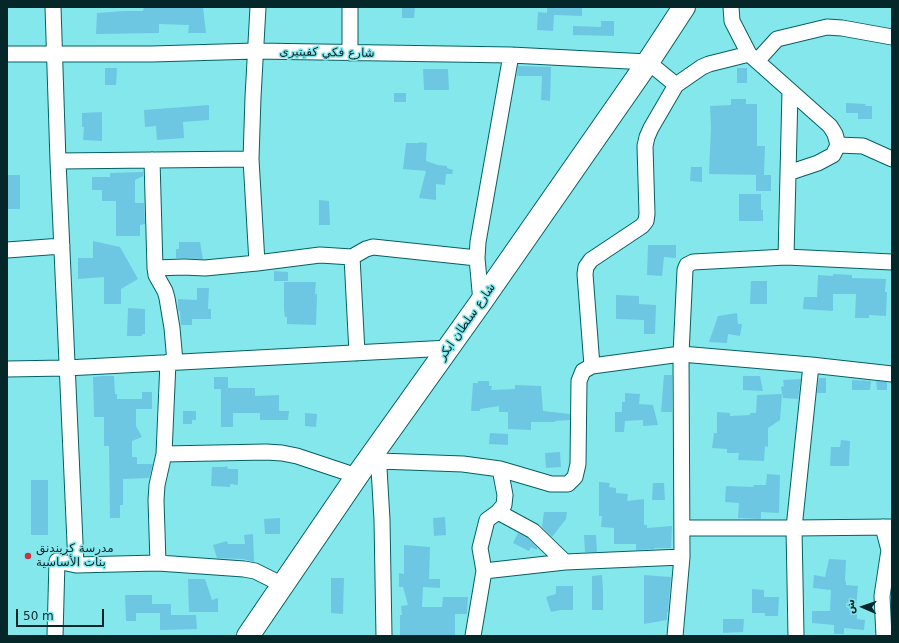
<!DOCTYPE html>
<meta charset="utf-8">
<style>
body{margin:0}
#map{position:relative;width:899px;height:643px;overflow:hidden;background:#84e7ec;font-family:"DejaVu Sans","Noto Sans Arabic",sans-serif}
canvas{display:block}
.frame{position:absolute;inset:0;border:8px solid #062729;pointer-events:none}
.north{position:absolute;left:843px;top:587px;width:40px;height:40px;-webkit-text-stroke:3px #84e7ec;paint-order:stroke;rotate:272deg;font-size:11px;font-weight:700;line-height:16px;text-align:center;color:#062729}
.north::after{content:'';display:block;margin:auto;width:14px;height:18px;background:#062729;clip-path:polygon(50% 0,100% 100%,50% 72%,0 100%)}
.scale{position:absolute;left:16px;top:609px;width:88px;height:18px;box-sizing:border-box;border:2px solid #062729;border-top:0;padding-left:5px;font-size:12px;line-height:14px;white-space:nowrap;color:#062729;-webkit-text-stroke:3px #84e7ec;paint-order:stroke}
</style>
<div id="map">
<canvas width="899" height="643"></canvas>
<div class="frame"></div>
<div class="north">ش</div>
<div class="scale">50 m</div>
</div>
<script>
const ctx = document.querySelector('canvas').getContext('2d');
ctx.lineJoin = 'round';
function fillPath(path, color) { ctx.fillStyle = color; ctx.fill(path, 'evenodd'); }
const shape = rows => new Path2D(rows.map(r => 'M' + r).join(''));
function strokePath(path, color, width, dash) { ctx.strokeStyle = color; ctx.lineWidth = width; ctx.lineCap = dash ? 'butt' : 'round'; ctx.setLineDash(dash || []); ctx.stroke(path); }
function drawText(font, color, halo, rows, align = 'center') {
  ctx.font = font + ' "DejaVu Sans","Noto Sans Arabic",sans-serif'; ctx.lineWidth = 3; ctx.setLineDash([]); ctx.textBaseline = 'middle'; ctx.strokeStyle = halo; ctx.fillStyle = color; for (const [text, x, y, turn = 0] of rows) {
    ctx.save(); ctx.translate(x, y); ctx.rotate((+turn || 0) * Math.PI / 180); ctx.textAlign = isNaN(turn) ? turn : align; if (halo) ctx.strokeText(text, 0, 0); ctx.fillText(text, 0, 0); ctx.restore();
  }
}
fillPath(shape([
 [144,7,203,7,206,33,188,33,189,25,159,24,159,33,96,34,97,13,124,11,143,11],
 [402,7,415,7,414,18,402,18],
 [547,7,582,7,582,16,554,15,553,31,537,30,538,12,547,13],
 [601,21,614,21,614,36,573,35,573,26,601,27],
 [518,66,551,67,550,101,541,100,542,76,517,76],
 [105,68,117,68,116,85,105,85],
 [737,68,747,68,747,83,737,83],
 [423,69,448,69,449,90,424,90],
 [394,93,406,93,406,102,394,102],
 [731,99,746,99,746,104,757,104,757,146,765,146,764,175,709,174,711,127,710,106,731,105],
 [846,103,866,104,865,106,872,106,872,119,858,119,858,113,846,113],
 [209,105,209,120,183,122,184,138,157,140,156,126,145,127,144,110],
 [102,112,102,141,83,140,84,127,82,127,82,113],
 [419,142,427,143,426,161,438,165,447,166,447,168,453,170,452,174,446,174,445,185,436,184,436,200,419,198,426,171,403,169,406,143,419,143],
 [691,167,702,167,702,182,690,181],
 [143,172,143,176,135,180,135,203,144,203,145,224,140,225,140,236,116,236,116,201,102,201,102,190,92,190,92,177,110,177,110,173],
 [7,175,20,175,20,209,7,209],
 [756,175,771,175,771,191,756,191],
 [739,194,761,194,761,210,763,210,763,221,739,221],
 [319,200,329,201,330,225,319,225],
 [93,241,120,247,138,279,121,289,121,304,104,304,104,277,78,279,78,258,93,258],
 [179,242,200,242,203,259,176,258,176,249,179,249],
 [648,245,676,245,676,258,664,257,662,276,647,275],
 [274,271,288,272,288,281,274,281],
 [833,274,852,275,852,278,886,279,885,292,887,292,886,316,869,315,869,318,855,318,856,294,833,294,833,311,803,309,804,297,817,297,818,275,833,276],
 [751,281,767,281,767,304,750,304],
 [284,282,316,282,315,294,317,294,316,325,287,324,287,317,285,317,284,309],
 [197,288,209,288,208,309,211,309,211,319,192,319,192,325,181,325,180,312,178,310,178,299,197,300],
 [616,295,639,296,639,304,656,305,655,334,644,334,644,320,616,319],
 [128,308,145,309,145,334,142,334,142,336,127,336],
 [737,313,738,324,742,324,740,336,728,334,727,343,709,342,718,316],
 [664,375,672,375,672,412,661,412],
 [102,376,114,376,115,394,117,394,117,399,142,399,142,392,152,392,152,409,136,409,136,426,142,437,132,441,132,457,137,457,137,464,153,464,149,478,123,479,123,505,120,505,120,518,110,518,109,446,104,446,104,417,94,417,93,377],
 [743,376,760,376,763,391,743,390],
 [214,377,228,377,228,388,255,388,255,396,279,395,279,411,289,411,288,420,260,420,260,413,233,413,233,427,221,427,221,389,214,389],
 [819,378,826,378,826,393,817,393],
 [801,379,798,399,783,398,781,387,784,386,783,380],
 [852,380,871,381,870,390,852,390],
 [478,381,489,381,489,386,492,386,491,390,515,389,515,385,541,386,543,411,570,414,570,420,555,421,555,422,531,422,531,430,508,429,508,412,499,412,499,406,480,409,480,411,471,411,473,383,478,383],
 [876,381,887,382,887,390,877,390],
 [625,393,640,394,639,404,653,405,658,425,643,426,643,420,625,421,624,432,615,432,615,412,622,412,622,402,625,402],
 [782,394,780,420,768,428,768,447,765,446,764,461,738,460,739,453,727,453,727,449,712,448,714,433,717,433,717,412,730,413,730,416,750,415,750,413,756,413,757,395],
 [183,411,196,411,196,420,192,420,192,424,183,424],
 [305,413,317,414,316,427,305,426],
 [490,433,508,434,508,445,489,444],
 [841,440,850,441,849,466,830,466,831,447,840,447],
 [560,452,561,467,546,468,545,453],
 [227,466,228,469,238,469,238,485,230,484,230,487,211,486,212,467,224,467],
 [767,474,780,475,779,513,761,512,761,519,738,518,739,503,725,502,726,486,753,487,754,485,766,485],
 [31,480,48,480,48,535,31,535],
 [599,482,610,483,609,487,616,488,616,493,628,494,627,501,644,499,644,525,647,525,647,528,672,526,671,548,654,548,654,549,636,550,636,544,614,544,614,528,601,527,602,516,599,516],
 [653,483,664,483,665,500,652,500],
 [544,512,567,512,566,519,552,537,542,527],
 [445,517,446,535,434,536,433,518],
 [280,518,280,534,265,534,264,519],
 [518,533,528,538,537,547,537,550,531,547,529,551,513,543],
 [253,534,254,562,243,559,217,558,213,545,227,541,228,544,245,544,244,535],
 [584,535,596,535,597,552,585,552],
 [404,545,430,547,429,579,440,579,440,588,423,587,422,607,442,607,443,597,468,597,467,614,455,614,455,636,400,636,400,615,402,615,401,606,408,605,403,587,399,587,399,573,404,574],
 [829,559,846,560,845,581,846,582,846,585,858,586,856,608,857,608,857,619,865,620,864,630,844,628,844,634,834,634,834,625,812,623,812,611,830,611,831,590,813,588,814,575,825,577],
 [602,575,603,590,603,610,592,610,592,576],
 [644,575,671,577,668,612,667,612,667,620,644,624],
 [331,578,344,578,343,614,331,613],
 [188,579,205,579,212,600,218,598,218,612,189,612],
 [556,586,573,586,573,610,561,610,551,612,546,597,556,594],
 [752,589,764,590,764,597,779,597,778,616,765,616,765,613,752,613],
 [125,595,152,595,152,604,171,604,171,615,196,615,197,629,160,630,160,613,136,613,136,621,126,621],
 [723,619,744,619,743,632,723,633]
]), '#6ec7e2');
const minor = shape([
 [53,7,58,161,76,565],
 [731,7,732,21,749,54,830,126,835,134,838,145,833,155,818,163,788,173],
 [350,53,350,7],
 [7,54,152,54,256,51,511,55,648,62,676,85],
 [757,61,777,39,827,27,842,28,892,37],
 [838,145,863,146,892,159],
 [152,160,155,268,156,275,165,291,167,298,172,328,175,362],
 [58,161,251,159,253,97,258,7],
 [7,250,62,246],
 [352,257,357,353],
 [786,257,790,91],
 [257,263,320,255,352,257,366,249,373,247,477,258],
 [155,268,184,267,205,268,257,263,251,159],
 [481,302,477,258,478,242,511,55],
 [592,366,585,274,586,267,591,260,642,226,646,221,647,214,645,146,647,137,651,128,676,85,702,67,709,64,749,54],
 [7,369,66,368,449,348],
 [378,451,382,520,384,636],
 [164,454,266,452,282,453,297,456,357,476],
 [379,461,463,464,500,469,551,484,568,484,575,477,578,464,579,381,583,371,592,366,681,354,811,365,892,374],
 [498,512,533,531,565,562],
 [883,527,889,550,882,596,884,636],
 [682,528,794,528,892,527],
 [158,563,156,500,157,485,164,454,168,362],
 [484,571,565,562,682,557],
 [55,636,57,561,76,565,158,563,244,569,255,571,283,585],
 [473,636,484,571,480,548,487,520,498,512,504,505,505,495,500,469],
 [675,636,682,557,681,354,685,270,687,265,693,262,786,257,892,262],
 [796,636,794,528,811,365]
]);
const highway = shape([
 [248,636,357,476,481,302,648,62,684,7]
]);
strokePath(minor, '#046064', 17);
strokePath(highway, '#046064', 24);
strokePath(minor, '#fff', 15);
strokePath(highway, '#fff', 22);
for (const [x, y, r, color] of [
 [28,556,4,"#c63545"]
]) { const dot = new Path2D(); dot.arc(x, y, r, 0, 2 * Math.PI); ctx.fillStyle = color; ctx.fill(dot); strokePath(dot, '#84e7ec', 1.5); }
drawText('12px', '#062729', '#84e7ec', [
 ["شارع فكي كفيتيرى",327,53,1],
 ["شارع سلطان ابكر",467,322,-55]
]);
drawText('12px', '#062729', '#84e7ec', [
 ["مدرسة كريندنق",36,549],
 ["بنات الأساسية",36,563]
], 'left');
</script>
